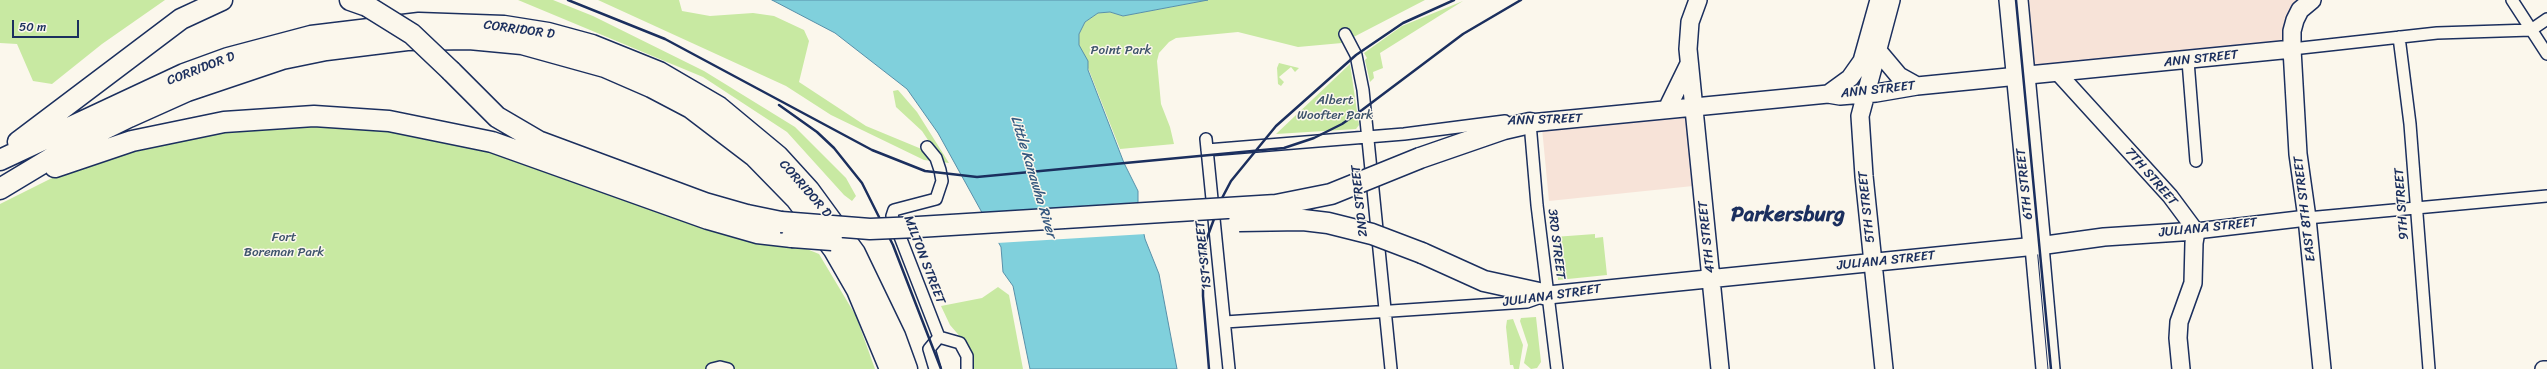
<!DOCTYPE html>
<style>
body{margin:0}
#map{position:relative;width:2547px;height:369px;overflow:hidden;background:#fbf7ec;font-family:Sriracha,sans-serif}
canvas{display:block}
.scale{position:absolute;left:12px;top:20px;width:67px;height:18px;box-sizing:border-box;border:2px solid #1b2f5e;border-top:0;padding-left:5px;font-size:12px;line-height:14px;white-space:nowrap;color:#1b2f5e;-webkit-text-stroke:3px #fbf7ec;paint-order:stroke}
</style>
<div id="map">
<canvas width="2547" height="369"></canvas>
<div class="scale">50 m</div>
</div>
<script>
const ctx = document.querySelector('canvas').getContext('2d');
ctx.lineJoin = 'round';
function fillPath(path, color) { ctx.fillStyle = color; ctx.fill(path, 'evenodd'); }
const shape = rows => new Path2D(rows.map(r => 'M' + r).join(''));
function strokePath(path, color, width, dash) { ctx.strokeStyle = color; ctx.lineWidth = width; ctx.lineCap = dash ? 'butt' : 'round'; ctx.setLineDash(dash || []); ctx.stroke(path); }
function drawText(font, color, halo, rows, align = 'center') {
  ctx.font = font + ' Sriracha,sans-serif'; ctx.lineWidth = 3; ctx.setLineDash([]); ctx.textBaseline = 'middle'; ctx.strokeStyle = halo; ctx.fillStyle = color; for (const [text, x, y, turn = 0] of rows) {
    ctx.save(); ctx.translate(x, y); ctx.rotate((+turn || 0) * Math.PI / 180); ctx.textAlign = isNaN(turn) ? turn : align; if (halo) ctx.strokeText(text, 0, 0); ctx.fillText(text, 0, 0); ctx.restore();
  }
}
fillPath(shape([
 [2020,0,2312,0,2292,49,2027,76],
 [1682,116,1687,122,1693,186,1549,201,1542,128]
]), '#f7e3d8');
fillPath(shape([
 [0,0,165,0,102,44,52,84,33,81,17,44,0,43],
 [518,0,553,0,593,16,704,71,795,127,846,178,856,196,852,201,844,195,787,132,703,77],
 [598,0,679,0,682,11,710,16,753,13,774,16,804,30,809,41,799,82,866,126,924,150,930,143,922,131,896,107,893,91,898,90,917,112,949,163,924,160,831,115,786,86],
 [1208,0,1425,0,1342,43,1298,47,1238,32,1176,38,1169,42,1159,53,1157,61,1161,104,1170,127,1174,144,1120,149,1079,45,1079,34,1085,22,1098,13,1110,12,1123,16],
 [1463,1,1380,53,1383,68,1373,72,1374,78,1370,82,1365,60,1367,58,1364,53,1402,26],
 [1279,63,1299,68,1295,72,1291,67,1279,77,1284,82,1281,86,1278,84,1277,68],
 [1350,64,1359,125,1356,129,1276,134],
 [282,121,389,129,483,147,802,247,819,254,856,316,875,369,0,369,0,204,78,165,184,134],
 [1595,234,1595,238,1603,237,1607,275,1558,280,1554,237],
 [998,287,1009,295,1023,369,973,369,969,347,950,325,941,306,982,298],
 [1536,317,1541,362,1537,368,1531,369,1524,363,1528,345,1520,321,1521,318],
 [1513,319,1523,345,1519,369,1514,369,1513,365,1510,365,1506,327,1507,320]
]), '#c8e9a2');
const water = shape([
 [772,0,1208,0,1123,16,1110,12,1098,13,1085,22,1079,34,1079,45,1088,61,1088,70,1124,163,1138,191,1138,205,1145,239,1159,274,1177,369,1030,369,1013,286,1003,272,1001,247,938,133,907,89,835,33,772,0]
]);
fillPath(water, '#80d0dc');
strokePath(water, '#5890aa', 1);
fillPath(shape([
 [1141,202,1146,234,997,243,980,213]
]), '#fbf7ec');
const street = shape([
 [2512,0,2547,54],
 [1345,34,1356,55,1363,90,1391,369],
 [2399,37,2410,124,2429,369],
 [2292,49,2437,33,2531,30,2547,19],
 [2188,61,2196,161],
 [1526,122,1530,123,1537,205,1557,369],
 [1206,139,1229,369],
 [927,147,936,158,940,170,942,181,936,199,894,210,892,216,939,337,929,349,935,369],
 [1207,150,1404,134,1505,121],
 [2307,218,2547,196],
 [2043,246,2054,369],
 [2031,247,2042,369],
 [1225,322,1527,302,1544,296],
 [939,337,960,343,967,356,967,369],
 [712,369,720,367,728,369]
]);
const secondary = shape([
 [2007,0,2031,247],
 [2020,0,2043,246],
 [2058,73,2170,196,2196,231,2307,218],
 [2543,369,2547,369]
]);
const primary = shape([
 [1698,0,1690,22,1688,49,1720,369],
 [2312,0,2300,10,2295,20,2292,31,2292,49,2298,154,2307,218,2322,369],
 [1878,51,1899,76,1917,86],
 [1828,94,1850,78,1862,61,1879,0],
 [1667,109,1689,64],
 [1530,123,1828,94,1840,96,1876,93,1917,86,2292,49],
 [1548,295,2046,245,2104,237,2196,231,2194,243,2193,283,2179,322,2178,338,2181,369],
 [1884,369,1864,176,1860,116,1891,0]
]);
const highway = shape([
 [350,0,367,6],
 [451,71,497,117,538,141,705,203,747,215,781,222],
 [18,142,181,19,222,0],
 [1420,158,1504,129,1530,123],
 [0,160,184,74,228,58,311,36,419,23,504,26,548,33,592,45,659,72,719,107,778,156,809,190,855,253,895,336,907,369],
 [55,167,132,141,224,122,314,116,389,121,492,142,708,219,757,233,792,237],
 [0,189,78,142,129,117,187,91,282,59,326,50,407,40,469,39,522,44,605,67,651,87,691,108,754,156,796,199,834,250,857,290,890,369],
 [1422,253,1484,281,1548,295]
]);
strokePath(street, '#1b2f5e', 14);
strokePath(secondary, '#1b2f5e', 18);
strokePath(primary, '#1b2f5e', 20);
strokePath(highway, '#1b2f5e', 23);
strokePath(street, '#fbf7ec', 11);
strokePath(secondary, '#fbf7ec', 15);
strokePath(primary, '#fbf7ec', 17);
strokePath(highway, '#fbf7ec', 20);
strokePath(shape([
 [568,0,665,39,872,150,925,171,977,177,1284,148,1314,138,1342,124,1362,110,1463,34,1521,0],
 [2016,0,2051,369],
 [779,105,817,132,834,148,862,183,893,245,941,369],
 [1209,369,1203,296,1203,264,1207,238,1221,200,1231,181,1276,126,1356,55,1403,23,1454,0]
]), '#1b2f5e', 2.5);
const highwayBridge = shape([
 [367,6,412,34,451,71],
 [1239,221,1303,220,1328,223,1372,234,1422,253],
 [781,222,870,229,918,227,1276,205,1331,194,1420,158],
 [792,237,832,240]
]);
strokePath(highwayBridge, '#1b2f5e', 23, []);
strokePath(highwayBridge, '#fbf7ec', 20);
drawText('13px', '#1b2f5e', '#fbf7ec', [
 ["CORRIDOR D",519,30,8],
 ["ANN STREET",2201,59,-6],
 ["CORRIDOR D",201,69,-21],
 ["ANN STREET",1878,90,-6],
 ["ANN STREET",1545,120,-2],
 ["7TH STREET",2151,177,49],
 ["6TH STREET",2025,184,-96],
 ["CORRIDOR D",805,189,49],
 ["2ND STREET",1360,201,-96],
 ["9TH STREET",2402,204,-94],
 ["5TH STREET",1867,207,-96],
 ["EAST 8TH STREET",2305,209,-97],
 ["JULIANA STREET",2208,228,-6],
 ["4TH STREET",1707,237,-96],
 ["3RD STREET",1556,244,83],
 ["1ST STREET",1204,255,-96],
 ["MILTON STREET",924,260,69],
 ["JULIANA STREET",1886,261,-6],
 ["JULIANA STREET",1552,296,-8]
]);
drawText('13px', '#3e546c', '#fbf7ec', [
 ["Point Park",1121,51],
 ["Albert",1335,101],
 ["Woofter Park",1335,116],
 ["Fort",284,238],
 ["Boreman Park",284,253]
]);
drawText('italic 14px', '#34577e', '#fbf7ec', [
 ["Little Kanawha River",1033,177,73]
]);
drawText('bold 21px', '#1b2f5e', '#fbf7ec', [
 ["Parkersburg",1788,216]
]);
</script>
